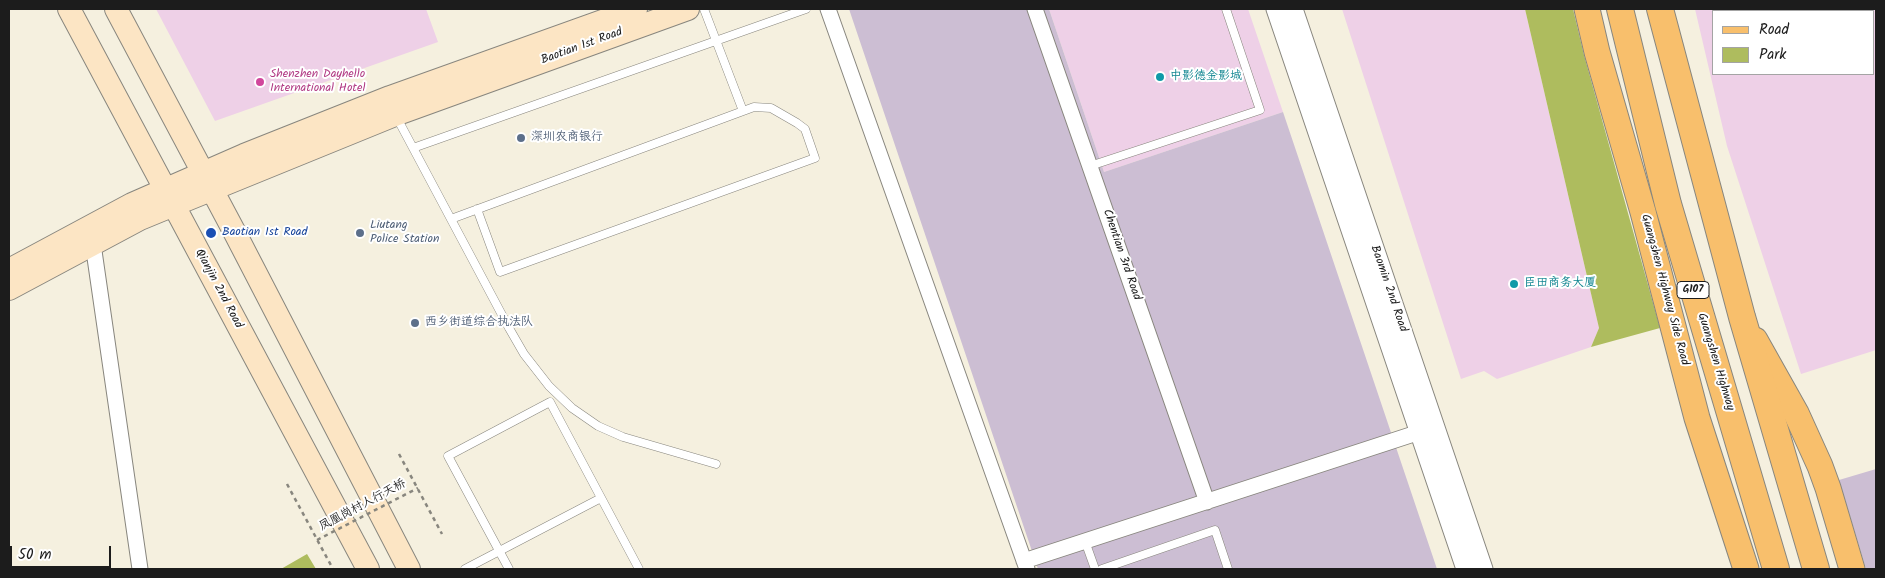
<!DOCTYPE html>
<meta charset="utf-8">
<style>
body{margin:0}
#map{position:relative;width:1885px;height:578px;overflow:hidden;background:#f5f0df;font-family:Kalam,sans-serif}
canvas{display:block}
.frame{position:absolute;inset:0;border:10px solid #1c1c1c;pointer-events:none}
.legend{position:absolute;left:1712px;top:10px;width:162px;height:65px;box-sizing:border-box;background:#fff;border:1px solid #a4a4a4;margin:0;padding:6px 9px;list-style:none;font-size:15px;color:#1c1c1c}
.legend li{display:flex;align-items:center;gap:10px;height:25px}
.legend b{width:25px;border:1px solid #a4a4a4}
.scale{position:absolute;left:10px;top:546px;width:101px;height:22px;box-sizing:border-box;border:2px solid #1c1c1c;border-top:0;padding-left:6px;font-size:15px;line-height:18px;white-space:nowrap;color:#1c1c1c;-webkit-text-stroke:4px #fff;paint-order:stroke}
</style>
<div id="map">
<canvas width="1885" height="578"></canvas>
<div class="frame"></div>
<ul class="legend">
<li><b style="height:6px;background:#f8bf6c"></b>Road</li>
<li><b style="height:14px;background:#aebc5e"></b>Park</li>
</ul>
<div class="scale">50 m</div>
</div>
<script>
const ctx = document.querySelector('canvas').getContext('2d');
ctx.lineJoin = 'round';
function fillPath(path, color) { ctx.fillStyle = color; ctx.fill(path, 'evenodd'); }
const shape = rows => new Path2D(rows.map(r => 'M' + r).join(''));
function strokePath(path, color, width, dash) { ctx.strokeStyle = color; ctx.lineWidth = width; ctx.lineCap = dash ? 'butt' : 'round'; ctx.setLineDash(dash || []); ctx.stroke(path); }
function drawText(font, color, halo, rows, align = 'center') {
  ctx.font = font + ' Kalam,"LXGW WenKai TC",sans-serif'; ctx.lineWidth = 4; ctx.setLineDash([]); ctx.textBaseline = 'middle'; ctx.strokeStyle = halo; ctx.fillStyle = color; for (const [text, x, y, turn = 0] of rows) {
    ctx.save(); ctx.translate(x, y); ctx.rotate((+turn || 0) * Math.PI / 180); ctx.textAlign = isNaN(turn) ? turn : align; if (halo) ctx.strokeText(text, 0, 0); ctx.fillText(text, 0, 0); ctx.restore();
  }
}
fillPath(shape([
 [156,9,426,9,438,42,215,121],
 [1049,9,1248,9,1283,112,1104,172],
 [1342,9,1525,9,1599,328,1591,347,1497,379,1484,371,1461,379],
 [1695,9,1876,9,1876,350,1801,374,1727,146],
 [1714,11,1874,11,1874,74,1714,74]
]), '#eed0e7');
fillPath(shape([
 [849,9,1049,9,1104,172,1283,112,1437,569,1038,569],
 [1876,469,1876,569,1866,569,1839,480]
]), '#ccbed3');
fillPath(shape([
 [1525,9,1573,9,1584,55,1660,328,1591,347,1599,328],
 [307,554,316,569,281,569]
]), '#aebc5e');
const service = shape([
 [704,9,743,111],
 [396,116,509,328,524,354,549,386,572,408,598,426,623,437,716,464],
 [413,148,806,9],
 [1090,166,1260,110,1226,9],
 [451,219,754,107,771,108,797,123,805,129,815,158,500,272,477,209],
 [1085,541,1095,569],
 [465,569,601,498],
 [509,569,448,456,550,402,639,569],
 [1102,569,1215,530,1228,569]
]);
const minor = shape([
 [828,9,1027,569],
 [1035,9,1207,502],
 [93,244,140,569],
 [1024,561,1429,429]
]);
const tertiary = shape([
 [1276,9,1466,569],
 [1293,9,1483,569]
]);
const secondary = shape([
 [69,9,368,569],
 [116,9,235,233,409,569],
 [9,270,132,204,244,155,390,97,636,9],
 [9,289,140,219,174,205,395,115,688,9]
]);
const primary = shape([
 [1587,9,1597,52,1643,212,1697,418,1746,569],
 [1755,340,1796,413,1820,466,1828,488,1852,569]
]);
const trunk = shape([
 [1620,9,1668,204,1776,569],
 [1660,9,1742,317,1816,569]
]);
strokePath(service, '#88867e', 9);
strokePath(minor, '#88867e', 17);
strokePath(tertiary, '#88867e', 21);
strokePath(secondary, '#88867e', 24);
strokePath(primary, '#88867e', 27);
strokePath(trunk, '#88867e', 28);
strokePath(shape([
 [399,454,442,534],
 [287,484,333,569]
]), '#88867e', 2.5, [4, 4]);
strokePath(service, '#fff', 8);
strokePath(minor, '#fff', 15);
strokePath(tertiary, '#fff', 19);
strokePath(secondary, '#fce5c4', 22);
strokePath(primary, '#f8bf6c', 25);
strokePath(trunk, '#f8bf6c', 26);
strokePath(shape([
 [317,540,418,488]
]), '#88867e', 2.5, [4, 4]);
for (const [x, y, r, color] of [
 [1160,77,5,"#0f9aa8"],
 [260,82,5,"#d1479c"],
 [521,138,5,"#5c6f8a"],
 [211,233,6,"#1a4fb4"],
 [360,233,5,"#5c6f8a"],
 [1514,284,5,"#0f9aa8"],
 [415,323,5,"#5c6f8a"]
]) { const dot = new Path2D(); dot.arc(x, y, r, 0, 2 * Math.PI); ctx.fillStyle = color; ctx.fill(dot); strokePath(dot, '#fff', 2); }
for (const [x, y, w] of [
 [1693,290,32]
]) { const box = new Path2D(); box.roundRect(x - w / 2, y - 8.5, w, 17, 4); ctx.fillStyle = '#fff'; ctx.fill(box); strokePath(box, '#1c1c1c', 1); }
drawText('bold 11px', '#1c1c1c', null, [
 ["G107",1693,290]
]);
drawText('12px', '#1c1c1c', '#fff', [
 ["Baotian 1st Road",582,47,-20],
 ["Chentian 3rd Road",1121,255,71],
 ["Qianjin 2nd Road",218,289,62],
 ["Baomin 2nd Road",1388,289,71],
 ["Guangshen Highway Side Road",1664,290,75],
 ["Guangshen Highway",1715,362,73],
 ["凤凰岗村人行天桥",363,506,-28]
]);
drawText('12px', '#b23c85', '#fff', [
 ["Shenzhen Dayhello",270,75],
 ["International Hotel",270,89]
], 'left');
drawText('12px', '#0d838f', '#fff', [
 ["中影德金影城",1170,77],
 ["臣田商务大厦",1524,284]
], 'left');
drawText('12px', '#4e5e75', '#fff', [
 ["深圳农商银行",531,138],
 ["Liutang",370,226],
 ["Police Station",370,240],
 ["西乡街道综合执法队",425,323]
], 'left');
drawText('12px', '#164399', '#fff', [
 ["Baotian 1st Road",222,233]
], 'left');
</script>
